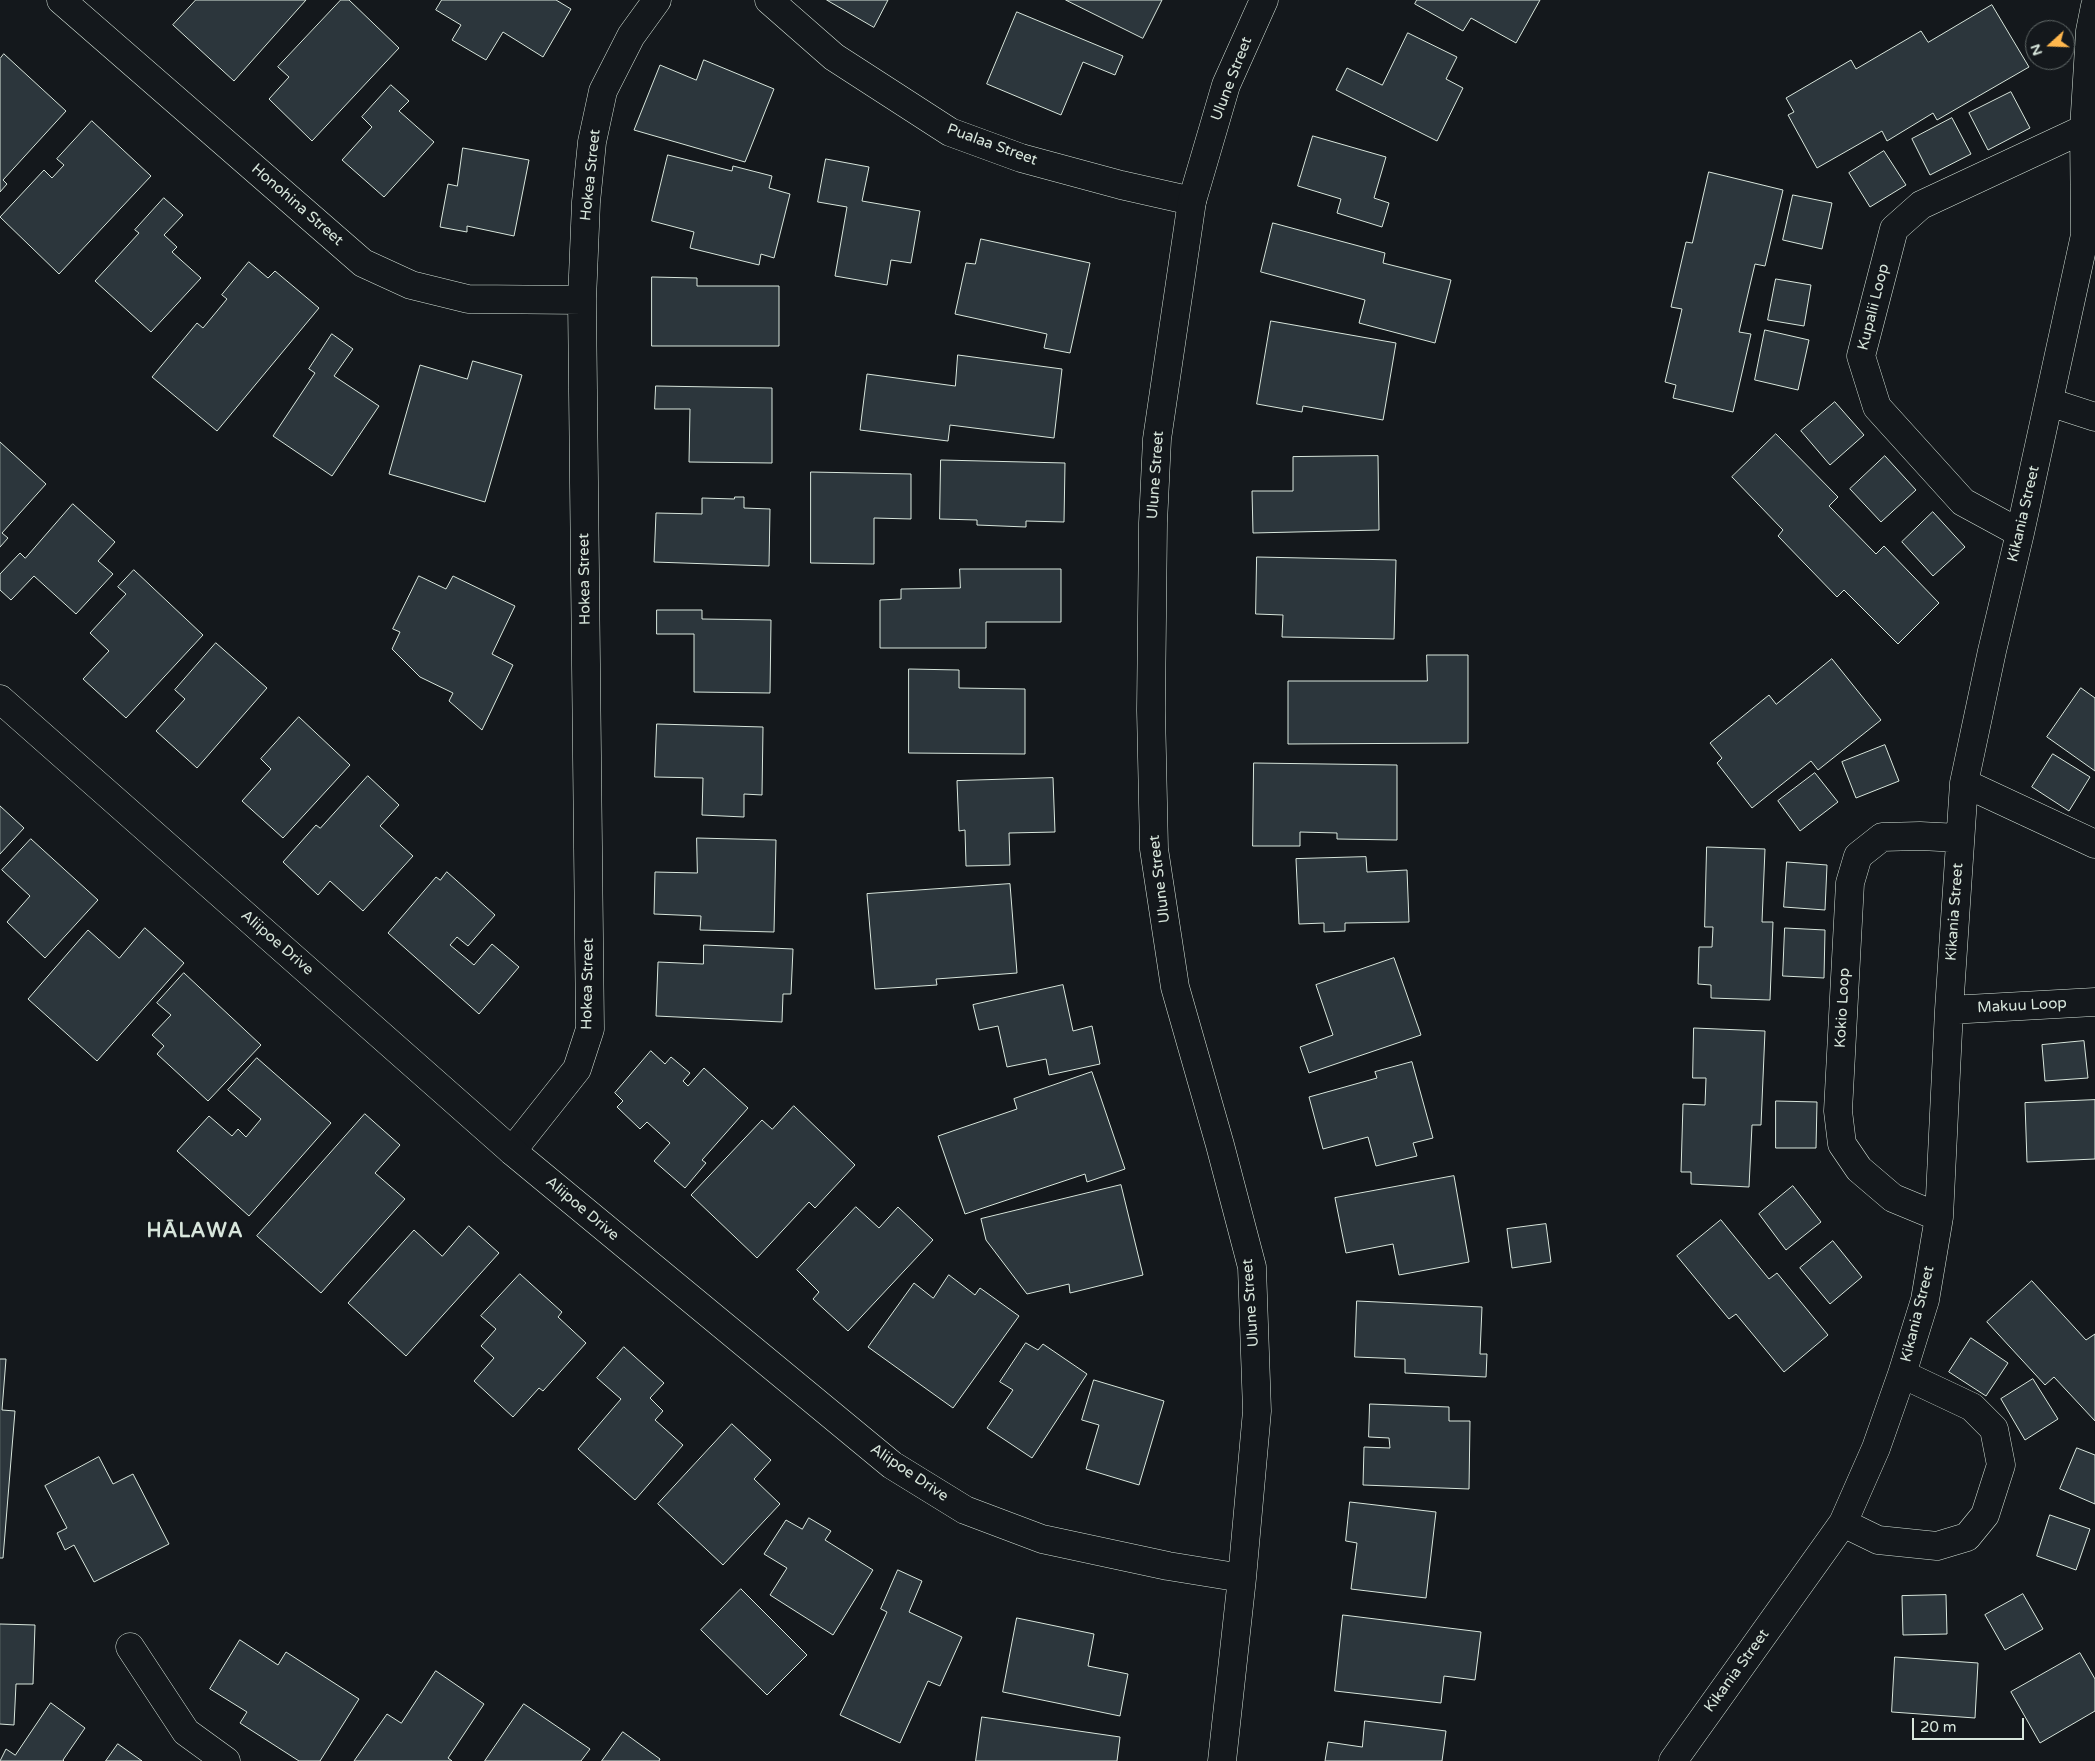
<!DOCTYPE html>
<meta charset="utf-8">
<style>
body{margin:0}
#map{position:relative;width:2095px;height:1761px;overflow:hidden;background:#14181c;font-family:"Varela Round",sans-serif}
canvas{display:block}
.north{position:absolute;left:2025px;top:20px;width:50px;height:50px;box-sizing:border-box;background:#14181c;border:1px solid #626a69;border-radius:50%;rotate:250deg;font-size:14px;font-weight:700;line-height:20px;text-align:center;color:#d8e6dc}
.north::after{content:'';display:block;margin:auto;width:18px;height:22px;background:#ffb74d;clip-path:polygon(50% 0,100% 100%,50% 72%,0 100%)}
.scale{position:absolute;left:1912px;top:1718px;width:112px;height:22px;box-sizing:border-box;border:2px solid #d8e6dc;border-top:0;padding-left:6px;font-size:15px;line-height:18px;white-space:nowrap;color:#d8e6dc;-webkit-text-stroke:4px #14181c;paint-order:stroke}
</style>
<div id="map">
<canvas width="2095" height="1761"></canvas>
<div class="north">N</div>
<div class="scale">20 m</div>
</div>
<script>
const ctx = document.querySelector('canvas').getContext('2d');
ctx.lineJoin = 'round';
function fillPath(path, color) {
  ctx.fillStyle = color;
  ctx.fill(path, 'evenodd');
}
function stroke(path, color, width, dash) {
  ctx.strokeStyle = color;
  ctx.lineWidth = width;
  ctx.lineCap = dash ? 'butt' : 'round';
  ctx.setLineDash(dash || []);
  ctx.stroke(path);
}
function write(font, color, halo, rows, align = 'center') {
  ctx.font = font + ' "Varela Round",sans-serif';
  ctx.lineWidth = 4;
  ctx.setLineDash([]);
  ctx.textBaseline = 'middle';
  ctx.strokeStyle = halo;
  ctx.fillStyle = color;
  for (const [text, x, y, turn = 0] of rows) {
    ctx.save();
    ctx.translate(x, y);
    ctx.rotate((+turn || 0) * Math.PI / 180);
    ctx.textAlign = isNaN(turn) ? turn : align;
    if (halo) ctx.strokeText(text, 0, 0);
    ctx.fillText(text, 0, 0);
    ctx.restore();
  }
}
const building = new Path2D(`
 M196 0H306L234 81 173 25Z
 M341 0H349L399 48 312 141 269 99 289 77 278 67Z
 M442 0H556L571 9 543 57 503 32 486 60 452 40 461 25 436 10Z
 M827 0H888L874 27Z
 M1066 0H1162L1143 38Z
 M1417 0H1540L1516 43 1471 18 1463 31 1415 4Z
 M1992 5 2029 67 1937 120 1933 113 1887 141 1882 131 1817 168 1788 115 1794 112 1786 98 1851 60 1856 69 1921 31 1928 42Z
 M1017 12 1123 56 1115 75 1083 62 1061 115 987 84Z
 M1408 33 1457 57 1446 79 1463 88 1437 141 1336 90 1347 68 1382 85Z
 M4 54 66 111 3 180 7 184 0 192V59Z
 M704 60 774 89 745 162 634 130 660 65 696 80Z
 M391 85 409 101 399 111 434 142 384 197 342 160 372 127 362 117Z
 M2011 92 2030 128 1988 150 1969 113Z
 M1952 118 1971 154 1930 175 1912 139Z
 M92 121 151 176 59 274 0 217 44 170 52 178 64 165 57 159Z
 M1313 136 1386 157 1374 198 1389 203 1382 227 1337 213 1341 199 1298 186Z
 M463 148 529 160 514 236 467 226V232L440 227 448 184 457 186Z
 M1884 151 1906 185 1870 207 1849 173Z
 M668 155 732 171 733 166 772 176 769 188 790 194 774 258 761 254 759 265 690 248 694 232 652 221Z
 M826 159 869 167 862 201 920 211 911 263 891 260 887 285 835 276 847 207 818 202Z
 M1709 172 1783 190 1765 266 1755 264 1739 332 1751 334 1733 412 1673 398 1676 385 1665 382 1682 309 1671 307 1686 242 1692 243Z
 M1793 195 1832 203 1822 249 1783 240Z
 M164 198 183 215 164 235 177 247 172 252 201 278 151 332 95 281 139 233 135 230Z
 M1273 223 1385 253 1383 263 1451 280 1435 343 1359 323 1365 300 1261 272Z
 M981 239 1090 263 1070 353 1044 348 1047 334 955 314 966 263 975 264Z
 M249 262 268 278 275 271 319 308 217 431 152 377 197 323 203 328 227 299 222 295Z
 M652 277 697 278V286H779V346H652Z
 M1776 279 1811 285 1804 326 1768 320Z
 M1271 321 1396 343 1383 420 1303 406 1302 412 1257 404Z
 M1765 330 1809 340 1798 390 1755 380Z
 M332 334 353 349 334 376 379 406 332 476 273 436 315 373 309 369Z
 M958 355 1062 369 1054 438 950 425 948 441 860 430 867 374 955 386Z
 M473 361 522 375 485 502 389 474 420 365 467 379Z
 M656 386 772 388V463L689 462 690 409H655Z
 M1835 402 1864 435 1830 465 1801 431Z
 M1776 434 1838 497 1829 506 1876 554 1884 546 1939 603 1898 644 1844 590 1837 597 1778 536 1783 530 1732 477Z
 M0 442 46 484 2 533 8 538 0 547Z
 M1378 456 1379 530 1253 533 1252 491H1293V457Z
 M1885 456 1916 490 1881 522 1850 489Z
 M941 460 1065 463 1064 522 1026 521V527L977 525V520L940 519Z
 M811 472 911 474V519L874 518V564L811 563Z
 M735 497H744V508L770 509 769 566 654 562 656 513 702 514V498L734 499Z
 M73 504 115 542 98 561 113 574 76 614 34 576 11 600 0 590V574L20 553 25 558Z
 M1933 512 1965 547 1933 576 1902 542Z
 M1257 557 1396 560 1394 639 1282 637 1283 615 1256 614Z
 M960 569H1061V622H986V648H880V600L901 599V589L960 588Z
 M134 570 203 635 126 718 83 679 109 651 90 633 126 594 118 587Z
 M419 576 446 589 453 576 515 606 492 654 513 665 482 730 449 701 453 693 420 677 392 649 400 632 393 629Z
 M657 610H702V619L771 620 770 693 694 692V634H657Z
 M216 643 267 688 197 768 156 731 185 699 175 690Z
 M1427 655H1468V743L1288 744V681H1427Z
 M1832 659 1881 720 1818 770 1811 761 1752 808 1717 763 1722 758 1710 743 1769 695 1776 704Z
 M909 669 959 670V688L1025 689V754L909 753Z
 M2081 688 2095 698V771L2047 737Z
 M299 717 350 765 283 838 242 801 271 769 261 759Z
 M657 724 763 727 762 795 744 794V817L702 815 703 778 655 777Z
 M1885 745 1899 781 1856 798 1842 762Z
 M2053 754 2090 777 2069 811 2032 787Z
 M1254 763 1397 765V840L1337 839V833L1300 832V846H1253Z
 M1815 773 1838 802 1800 831 1778 801Z
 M368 776 399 805 380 826 413 856 363 911 330 881 318 895 283 862 316 825 320 828Z
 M1053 778 1055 832 1009 833 1010 865 966 866 965 830 959 831 957 781Z
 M0 806 24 828 0 854Z
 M697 838 776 840 774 932 700 930 701 916 654 914 655 872 697 873Z
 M31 839 98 900 45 958 7 922 30 896 2 870Z
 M1707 847 1765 849 1762 922H1773L1770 1000 1711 998V985L1698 984 1699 947H1712L1713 927H1705Z
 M1366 857 1367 872 1407 870 1409 922 1345 923V931L1324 932V923L1299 924 1296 859Z
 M1787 862 1827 865 1825 910 1784 907Z
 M447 872 495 915 468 946 457 937 450 945 474 965 492 944 519 967 479 1014 388 933 436 877 440 880Z
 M1010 884 1017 973 936 979 937 985 875 989 867 894Z
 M145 928 184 963 97 1061 28 999 88 930 119 958Z
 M1785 928 1825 930 1824 978 1783 976Z
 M704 945 793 949 791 994H783L782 1022 656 1016 658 962 703 964Z
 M1394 958 1421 1035 1309 1073 1300 1047 1333 1035 1316 985Z
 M184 973 261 1045 208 1101 157 1054 164 1046 152 1035 171 1015 157 1003Z
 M1063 985 1073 1031 1092 1026 1100 1064 1049 1075 1046 1059 1007 1067 998 1026 979 1030 973 1005Z
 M1694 1028 1765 1031 1761 1125H1752L1749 1187 1691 1184V1172H1681L1683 1104 1705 1105 1706 1078H1693Z
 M2084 1041 2088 1078 2045 1081 2042 1045Z
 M651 1051 665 1064 671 1057 690 1073 683 1081 688 1086 704 1068 748 1108 702 1160 706 1163 685 1188 654 1161 670 1143 647 1122 640 1129 617 1107 623 1101 615 1093Z
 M257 1058 331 1123 249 1216 177 1151 209 1116 232 1136 238 1129 246 1137 261 1119 228 1090Z
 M1412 1062 1433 1138 1413 1143 1417 1156 1376 1166 1368 1137 1323 1149 1309 1097 1377 1078 1375 1072Z
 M1092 1072 1125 1169 1087 1182 1085 1174 965 1214 938 1136 1017 1109 1014 1099Z
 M2095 1100V1159L2027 1162 2025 1103Z
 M1776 1101 1817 1102 1816 1148H1776Z
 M794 1106 855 1165 815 1208 809 1202 757 1258 691 1195 762 1120 772 1129Z
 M365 1114 400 1145 375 1173 405 1199 321 1293 257 1236Z
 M1454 1176 1469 1262 1399 1275 1393 1244 1346 1253 1335 1198Z
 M1121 1185 1143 1275 1070 1293 1069 1284 1027 1294 986 1240 981 1219Z
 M1793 1186 1821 1222 1786 1250 1759 1214Z
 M856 1207 879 1228 898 1207 933 1240 848 1331 813 1299 819 1292 797 1270Z
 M1721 1220 1769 1279 1777 1273 1828 1335 1784 1372 1736 1314 1729 1319 1677 1256Z
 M1546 1224 1551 1262 1512 1268 1507 1229Z
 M469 1226 499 1253 406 1356 348 1303 414 1230 442 1256Z
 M1833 1241 1862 1277 1830 1304 1800 1268Z
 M520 1274 562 1312 558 1317 586 1343 543 1391 539 1388 513 1417 474 1381 494 1358 481 1346 496 1329 481 1316Z
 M949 1275 975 1295 980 1288 1019 1316 953 1408 868 1347 914 1283 933 1298Z
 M2032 1281 2086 1340 2095 1334V1421L2054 1377 2045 1385 1987 1322Z
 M1357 1301 1482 1307 1480 1354H1487L1486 1377 1405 1373V1359L1355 1357Z
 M1971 1338 2008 1363 1986 1396 1949 1372Z
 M1026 1343 1038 1350 1043 1344 1087 1374 1032 1458 987 1428 1013 1390 1000 1382Z
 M624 1347 664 1383 650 1398 663 1411 655 1420 683 1445 635 1500 578 1449 621 1399 597 1378Z
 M0 1359H6L2 1410 15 1411 3 1558H0Z
 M2033 1379 2058 1419 2025 1440 2001 1399Z
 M1094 1380 1164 1401 1139 1485 1086 1469 1099 1425 1082 1420Z
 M1370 1404 1449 1407V1421H1470L1469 1489 1363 1485 1364 1447 1390 1448 1389 1438 1369 1437Z
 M732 1424 771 1460 754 1479 780 1504 723 1565 658 1504Z
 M2077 1448 2095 1455V1504L2060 1489Z
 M99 1457 113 1484 133 1474 169 1544 94 1582 74 1545 65 1550 57 1533 67 1528 45 1486Z
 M1350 1502 1436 1512 1426 1598 1351 1589 1357 1543 1346 1541Z
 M2050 1515 2090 1529 2076 1570 2037 1556Z
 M809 1518 831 1531 825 1540 873 1570 833 1635 770 1595 787 1568 764 1554 786 1520 802 1529Z
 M898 1570 922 1581 909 1612 962 1637 940 1686 928 1681 900 1743 840 1715 887 1612 881 1609Z
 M741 1589 807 1655 767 1695 701 1630Z
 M2023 1594 2043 1629 2005 1650 1985 1615Z
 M1946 1595 1947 1634 1903 1635 1902 1596Z
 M1343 1615 1481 1632 1475 1680 1444 1676 1441 1703 1335 1691Z
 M1017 1618 1094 1634 1088 1666 1128 1674 1120 1716 1003 1692Z
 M0 1624 35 1625 33 1684H16L14 1725 0 1724Z
 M240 1640 278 1665 286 1652 359 1699 320 1761H299L240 1723 247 1712 210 1689Z
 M2080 1653 2095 1679V1711L2040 1743 2011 1692Z
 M1895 1657 1978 1663 1975 1718 1892 1712Z
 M436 1671 484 1704 448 1758 452 1761H354L387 1714 401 1723Z
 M51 1703 85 1728 63 1760 64 1761H0L6 1749 15 1755Z
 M524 1704 590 1749 581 1761H485Z
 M982 1717 1120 1737 1117 1761H976Z
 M1365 1721 1446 1731 1442 1761H1325L1328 1742 1362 1747Z
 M623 1732 660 1759 659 1761H602Z
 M118 1744 142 1761H106Z`);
fillPath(building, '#2c363c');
stroke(building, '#d8e6dc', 1);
const street = new Path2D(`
 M61 0 363 263 411 285 468 299 582 300
 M769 0 834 57 950 132 1021 158 1121 185 1192 201
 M2049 402 2095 417
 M2020 533 1963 502 1877 407 1861 356 1894 229 1921 205 2084 129
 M1964 783 2095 844
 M1949 1010 2095 1002
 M512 1151 577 1069 590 1029 582 300 586 202 592 142 603 91 631 36 657 0
 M1939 1217 1893 1198 1859 1169 1842 1144 1838 1111 1850 883 1858 856 1882 837 1920 836 1960 838
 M1843 1523 1878 1540 1937 1546 1967 1537 1985 1515 2001 1465 1994 1429 1972 1407 1902 1374
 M130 1647 186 1732 226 1761
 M1673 1761 1843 1523 1876 1448 1902 1374 1925 1300 1939 1217 1949 1010 1964 783 1992 651 2020 533 2085 235 2084 129 2090 31 2095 6`);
const secondary = new Path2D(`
 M0 699 512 1151 892 1465 965 1510 1042 1539 1168 1566 1242 1578
 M1222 1761 1242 1578 1257 1411 1252 1267 1220 1145 1175 987 1154 849 1151 710 1153 523 1157 439 1192 201 1226 85 1264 0`);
stroke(street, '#d8e6dc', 29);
stroke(secondary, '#d8e6dc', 29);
stroke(street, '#14181c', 28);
stroke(secondary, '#14181c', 28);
write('15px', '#d8e6dc', '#14181c', [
 ["Ulune Street",1232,79,-69],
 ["Pualaa Street",992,145,20],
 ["Hokea Street",591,175,-84],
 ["Honohina Street",297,205,41],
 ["Kupalii Loop",1874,307,-76],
 ["Ulune Street",1156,475,-86],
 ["Kikania Street",2024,514,-77],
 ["Hokea Street",585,579,-91],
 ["Ulune Street",1160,879,-97],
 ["Kikania Street",1955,912,-86],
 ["Aliipoe Drive",277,943,41],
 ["Hokea Street",588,984,-89],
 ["Makuu Loop",2022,1006,-3],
 ["Kokio Loop",1843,1008,-87],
 ["Aliipoe Drive",582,1209,40],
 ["Ulune Street",1251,1303,-94],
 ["Kikania Street",1918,1314,-76],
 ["Aliipoe Drive",909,1473,34],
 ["Kikania Street",1737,1671,-54]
]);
ctx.letterSpacing = '1px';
write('bold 20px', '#d8e6dc', '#14181c', [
 ["HĀLAWA",195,1232]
]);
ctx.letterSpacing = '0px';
</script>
